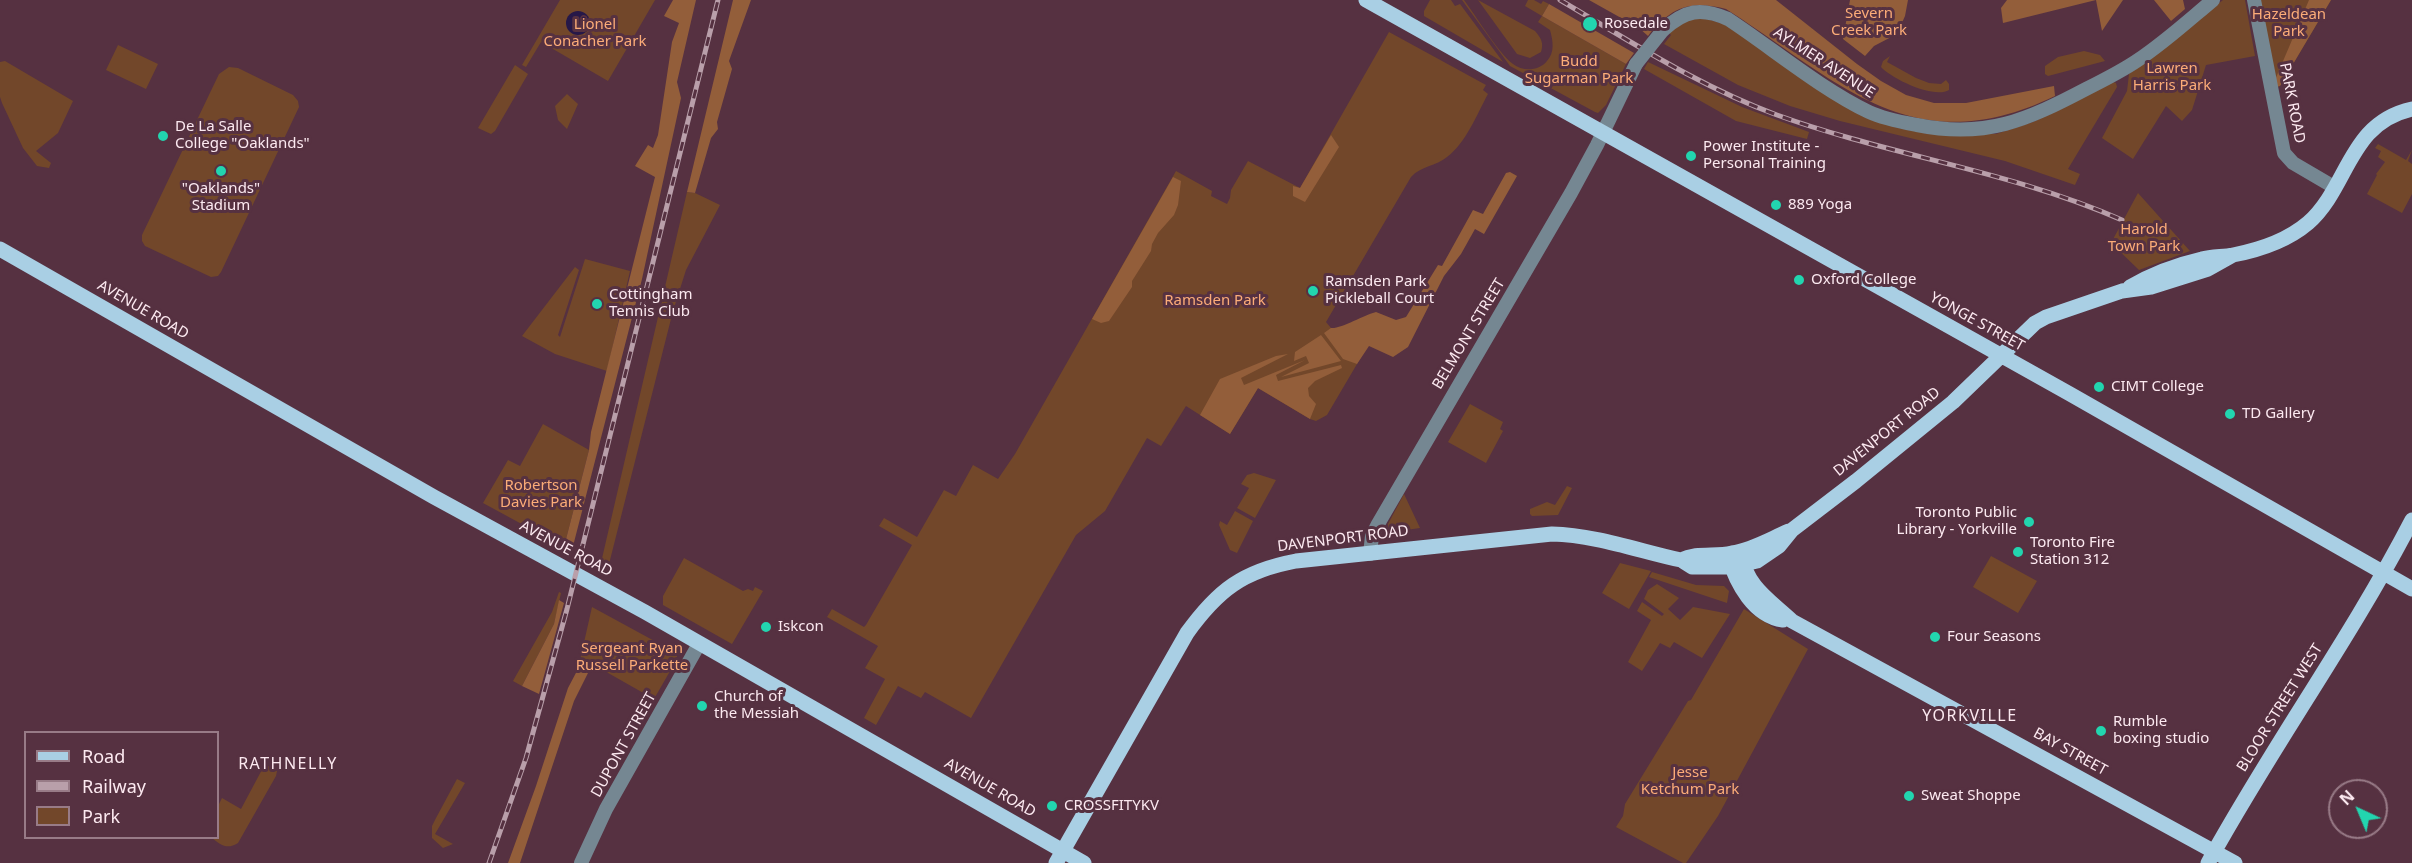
<!DOCTYPE html>
<style>
body{margin:0}
#map{position:relative;width:2412px;height:863px;overflow:hidden;background:#563141;font-family:"Noto Sans",sans-serif}
canvas{display:block}
.legend{position:absolute;left:24px;top:731px;width:195px;height:108px;box-sizing:border-box;background:#563141;border:2px solid #987b87;margin:0;padding:8px 10px;list-style:none;font-size:18px;color:#fce9f0}
.legend li{display:flex;align-items:center;gap:12px;height:30px}
.legend b{width:30px;border:2px solid #987b87}
.north{position:absolute;left:2328px;top:779px;width:60px;height:60px;box-sizing:border-box;background:#563141;border:2px solid #987b87;border-radius:50%;rotate:316deg;font-size:16px;font-weight:700;line-height:24px;text-align:center;color:#fce9f0}
.north::after{content:'';display:block;margin:auto;width:21px;height:27px;background:#22d5af;clip-path:polygon(50% 0,100% 100%,50% 72%,0 100%)}
</style>
<div id="map">
<canvas width="2412" height="863"></canvas>
<ul class="legend">
<li><b style="height:8px;background:#a9cfe4"></b>Road</li>
<li><b style="height:8px;background:#b99faa"></b>Railway</li>
<li><b style="height:16px;background:#72472a"></b>Park</li>
</ul>
<div class="north">N</div>
</div>
<script>
const ctx = document.querySelector('canvas').getContext('2d');
ctx.lineJoin = 'round';
function fillPath(path, color) {
  ctx.fillStyle = color;
  ctx.fill(path, 'evenodd');
}
function stroke(path, color, width, dash) {
  ctx.strokeStyle = color;
  ctx.lineWidth = width;
  ctx.lineCap = dash ? 'butt' : 'round';
  ctx.setLineDash(dash || []);
  ctx.stroke(path);
}
function write(font, color, halo, rows, align = 'center') {
  ctx.font = font + ' "Noto Sans",sans-serif';
  ctx.lineWidth = 6;
  ctx.setLineDash([]);
  ctx.textBaseline = 'middle';
  ctx.strokeStyle = halo;
  ctx.fillStyle = color;
  for (const [text, x, y, turn = 0] of rows) {
    ctx.save();
    ctx.translate(x, y);
    ctx.rotate((+turn || 0) * Math.PI / 180);
    ctx.textAlign = isNaN(turn) ? turn : align;
    if (halo) ctx.strokeText(text, 0, 0);
    ctx.fillText(text, 0, 0);
    ctx.restore();
  }
}
fillPath(new Path2D(`
 M560 0H655L608 81 541 42 526 67 522 65Z
 M1430 0H1451L1455 6 1460 4 1503 62 1424 16V11Z
 M1462 0H1464C1476 16 1499 54 1513 64 1523 72 1539 71 1547 61 1555 52 1553 41 1550 30L1538 22 1542 16 1525 6 1528 0H1534L1541 4 1543 1 1549 4 1542 16 1626 64 1606 105 1598 113 1595 112 1510 66Z
 M1478 0 1535 31C1541 38 1544 43 1541 52L1530 58 1517 54Z
 M2223 0H2245L2255 56 2206 65 2192 110 2182 121 2166 106 2133 159 2102 138 2127 91 2129 74Z
 M2259 0H2331L2280 86 2276 87Z
 M1701 17 1726 25 1894 127 1929 134H1996L2033 122 2113 82 2116 83 2117 87 2068 169 2080 174 2075 185 2005 161 1840 121 1790 106 1738 85 1664 44 1671 35 1668 32 1680 23Z
 M1389 32 1486 85 1483 90 1488 94C1477 114 1466 143 1447 157 1436 166 1421 166 1411 177L1326 322 1331 328 1337 329 1367 347 1327 415 1316 421 1310 419 1258 388 1230 434 1186 406 1161 446 1147 438 1105 511 1076 535 971 718 925 692 921 698 898 686 876 725 864 718 885 679 865 668 878 646 827 617 832 609 864 627 866 625 912 545 879 526 884 518 917 537 944 490 956 496 973 465 998 479 1015 454 1176 171 1212 191 1211 196 1227 204 1230 198 1231 190 1248 161 1300 188Z
 M118 45 158 64 146 89 106 70Z
 M2084 51 2100 55 2105 61 2048 76 2045 74V66L2058 57Z
 M1890 56 1887 62 1916 78 1929 83 1941 84 1946 80 1949 84V90C1934 99 1892 79 1881 67L1883 61Z
 M5 61 73 101 58 133 36 151 51 163 49 168 37 166 23 148 2 103 0 97V62Z
 M1648 62 1742 107 1809 132 1807 139 1736 121 1644 69Z
 M515 65 528 74 495 131 491 134 478 128Z
 M229 67 238 68 293 95 298 101 299 107 221 272 218 276 211 277 145 246 142 241V235L219 74Z
 M567 94 578 104 567 129 558 120 555 106Z
 M2378 144 2406 160 2412 150 2408 161 2412 164V194L2402 213 2367 194 2377 175 2376 174 2385 162 2378 157 2381 151 2375 148Z
 M687 192 695 193 720 205 686 270 673 311 609 564 611 574 600 567Z
 M2138 193 2190 251 2139 270 2111 243Z
 M585 259 630 271 607 371 555 354 522 336 575 267 579 270 558 335 560 337Z
 M1470 404 1503 422 1500 429 1503 431 1486 463 1448 442Z
 M543 424 589 450 564 547 483 503 508 460 520 466Z
 M1254 473 1276 480 1255 518 1237 508 1249 488 1241 484 1247 475Z
 M1567 486 1572 488 1558 515 1532 516 1530 514V509L1547 502 1555 505Z
 M1404 494 1420 528 1392 532 1388 528V524Z
 M1235 511 1253 521 1237 553 1230 550 1219 525 1220 521 1227 525Z
 M1991 556 2037 581 2018 613 1973 587Z
 M684 558 743 591 748 589 753 591 755 587 763 591 732 644 663 605V596Z
 M1620 563 1651 571 1629 609 1602 593Z
 M1652 572 1696 585 1724 586 1729 591 1727 603 1649 577Z
 M1657 584 1679 598 1668 609 1680 620 1693 607 1730 614 1702 658 1674 642 1670 648 1660 643 1642 671 1628 662 1651 620 1637 611 1642 602 1662 616 1664 614 1644 599 1648 590Z
 M559 592 561 593 554 624 522 686 513 681 552 612Z
 M592 607 671 650 677 655V659L654 699 594 665 588 673 578 669Z
 M1744 609 1808 649 1718 816 1686 863H1683L1616 827 1623 816 1625 804 1688 701 1691 700Z
 M265 764 277 771 276 776 238 843C227 850 221 845 212 838H218V806L222 798 241 809Z
 M457 779 465 783 435 834 453 844 443 848 432 838V826L436 818Z`), '#72472a');
fillPath(new Path2D(`
 M673 0H696L677 82 681 98 642 279 572 550 564 547 589 450 591 432 655 177 635 166 648 145 653 148 658 135 672 42 679 23 664 16Z
 M733 0H751L729 61 732 69 717 122 718 129 711 138 695 193 687 192Z
 M1589 0H1776L1857 64 1881 81 1906 95 1934 103H1966L2054 86 2055 96C1912 165 1840 82 1726 9 1690 0 1671 7 1648 36L1639 28Z
 M1850 0H1908L1905 16 1897 34 1874 46 1865 56 1843 39Z
 M2007 0H2123L2102 31 2096 0 2003 23 2001 8Z
 M2154 0H2183L2185 9 2171 21Z
 M2309 0H2331L2280 86 2276 87 2275 80Z
 M1549 4 1627 49 1634 53 1626 64 1542 16Z
 M1331 135 1339 147 1305 202 1293 196V186L1300 188Z
 M1510 172 1517 176 1484 234 1475 229 1461 254 1444 276 1408 347 1393 357 1369 346 1357 364 1343 359 1324 333 1331 328C1341 329 1364 315 1376 312L1396 320 1406 317 1438 265 1442 266 1473 210 1483 214 1506 173Z
 M1173 177 1181 181 1178 205 1174 215 1158 233 1152 244 1151 251 1132 281V287L1109 321 1101 323 1092 319Z
 M1321 335 1341 361 1281 377 1309 363 1306 356 1294 361 1295 352Z
 M1288 354 1241 378 1244 385 1305 360 1276 375 1278 381 1341 365 1342 368 1315 381 1308 388 1309 396 1316 404 1310 419 1258 388 1230 434 1200 415 1220 379 1276 356Z
 M559 600 564 603 539 694 522 686 554 624Z
 M578 669 588 673 574 701 520 863H508L536 786 568 688Z`), '#935e3a');
fillPath(new Path2D(`
 M566 23a12 12 0 1 1 24 0a12 12 0 1 1-24 0Z`), '#261848');
stroke(new Path2D(`
 M2254 0 2284 153 2293 163 2334 187
 M1663 30C1685 10 1701 7 1728 19 1772 48 1821 89 1869 112 1884 119 1901 122 1917 125 1986 139 2027 120 2086 89 2104 80 2122 71 2138 60 2165 42 2189 20 2213 0
 M1370 554 1372 536 1378 524 1571 193 1597 145 1636 64
 M581 863 606 809 699 644`), '#758792', 14);
stroke(new Path2D(`
 M1366 0 2070 394 2412 589
 M0 249 434 497 645 612 1084 863
 M2130 287C2152 274 2176 265 2202 259 2212 256 2223 257 2233 255 2259 250 2288 240 2308 223 2349 187 2348 123 2412 109
 M1739 552C1749 589 1766 597 1792 621L2235 863
 M1729 558C1736 583 1754 616 1783 620
 M1681 560C1697 552 1715 557 1732 553 1752 550 1770 539 1789 531
 M1056 863 1187 633C1218 590 1243 571 1296 561L1552 534C1596 535 1639 551 1681 560L1692 567H1731L1757 561 1779 546 1792 530 1856 481 1953 402 2035 323 2046 317 2122 291 2151 287 2208 269 2233 255
 M2208 863C2272 746 2351 638 2412 520`), '#a9cfe4', 15);
const rail = new Path2D(`
 M1560 0C1630 41 1700 87 1777 115 1891 156 2011 171 2122 220
 M489 863 526 758 567 609 718 0`);
stroke(rail, '#b99faa', 5);
stroke(rail, '#563141', 3, [9]);
stroke(new Path2D(`
 M1636 64 1663 30`), '#758792', 14);
for (const [x, y, r, color] of [
 [1590,24,8,"#22d5af"],
 [163,136,6,"#22d5af"],
 [1691,156,6,"#22d5af"],
 [221,171,6,"#22d5af"],
 [1776,205,6,"#22d5af"],
 [1799,280,6,"#22d5af"],
 [1313,291,6,"#22d5af"],
 [597,304,6,"#22d5af"],
 [2099,387,6,"#22d5af"],
 [2230,414,6,"#22d5af"],
 [2029,522,6,"#22d5af"],
 [2018,552,6,"#22d5af"],
 [766,627,6,"#22d5af"],
 [1935,637,6,"#22d5af"],
 [702,706,6,"#22d5af"],
 [2101,731,6,"#22d5af"],
 [1909,796,6,"#22d5af"],
 [1052,806,6,"#22d5af"]
]) {
  const dot = new Path2D();
  dot.arc(x, y, r, 0, 2 * Math.PI);
  ctx.fillStyle = color;
  ctx.fill(dot);
  stroke(dot, '#563141', 2);
}
write('15px', '#fcac78', '#563141', [
 ["Severn",1869,14],
 ["Creek Park",1869,31],
 ["Hazeldean",2289,15],
 ["Park",2289,32],
 ["Lionel",595,25],
 ["Conacher Park",595,42],
 ["Budd",1579,62],
 ["Sugarman Park",1579,79],
 ["Lawren",2172,69],
 ["Harris Park",2172,86],
 ["Harold",2144,230],
 ["Town Park",2144,247],
 ["Ramsden Park",1215,301],
 ["Robertson",541,486],
 ["Davies Park",541,503],
 ["Sergeant Ryan",632,649],
 ["Russell Parkette",632,666],
 ["Jesse",1690,773],
 ["Ketchum Park",1690,790]
]);
write('15px', '#fce9f0', '#563141', [
 ["Rosedale",1604,24],
 ["De La Salle",175,127],
 ["College \"Oaklands\"",175,144],
 ["Power Institute -",1703,147],
 ["Personal Training",1703,164],
 ["\"Oaklands\"",221,189,"center"],
 ["Stadium",221,206,"center"],
 ["889 Yoga",1788,205],
 ["Oxford College",1811,280],
 ["Ramsden Park",1325,282],
 ["Pickleball Court",1325,299],
 ["Cottingham",609,295],
 ["Tennis Club",609,312],
 ["CIMT College",2111,387],
 ["TD Gallery",2242,414],
 ["Toronto Public",2017,513,"right"],
 ["Library - Yorkville",2017,530,"right"],
 ["Toronto Fire",2030,543],
 ["Station 312",2030,560],
 ["Iskcon",778,627],
 ["Four Seasons",1947,637],
 ["Church of",714,697],
 ["the Messiah",714,714],
 ["Rumble",2113,722],
 ["boxing studio",2113,739],
 ["Sweat Shoppe",1921,796],
 ["CROSSFITYKV",1064,806]
], 'left');
write('15px', '#fce9f0', '#563141', [
 ["AYLMER AVENUE",1824,63,33],
 ["PARK ROAD",2292,103,79],
 ["AVENUE ROAD",143,310,30],
 ["YONGE STREET",1977,322,29],
 ["BELMONT STREET",1469,334,-59],
 ["DAVENPORT ROAD",1887,432,-39],
 ["DAVENPORT ROAD",1343,539,-7],
 ["AVENUE ROAD",566,549,28],
 ["BLOOR STREET WEST",2280,708,-58],
 ["DUPONT STREET",624,745,-61],
 ["BAY STREET",2070,752,29],
 ["AVENUE ROAD",990,788,30]
]);
ctx.letterSpacing = '1.5px';
write('16px', '#fce9f0', '#563141', [
 ["YORKVILLE",1970,716],
 ["RATHNELLY",288,764]
]);
ctx.letterSpacing = '0px';
</script>
